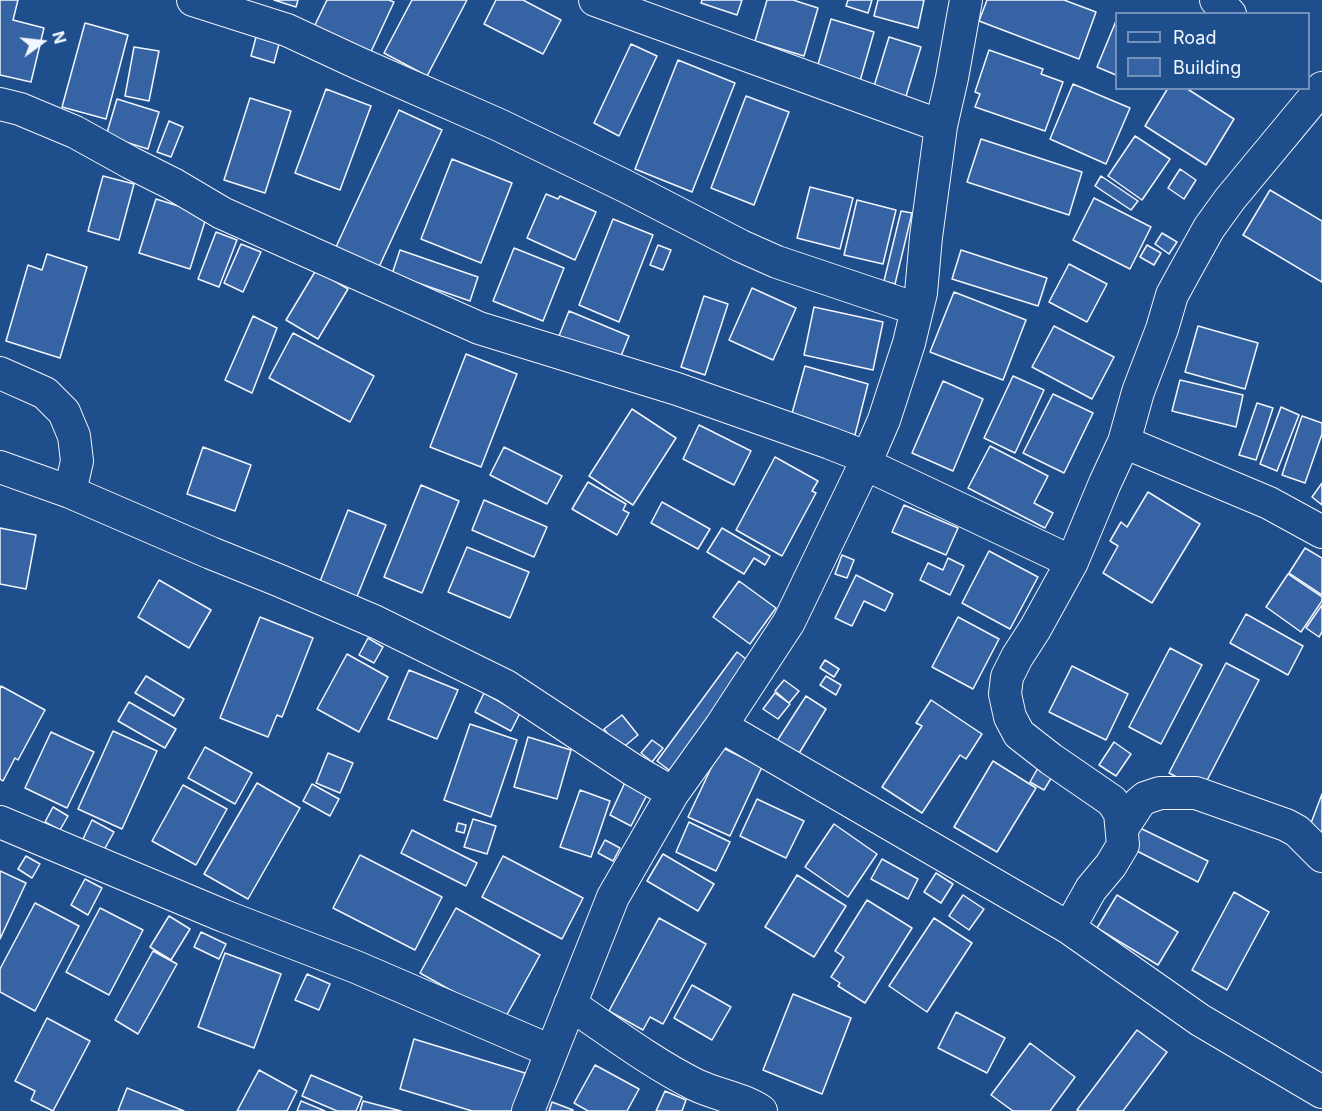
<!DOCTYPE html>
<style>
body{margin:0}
#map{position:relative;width:1322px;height:1111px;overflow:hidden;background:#1f4e8c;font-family:Inter,sans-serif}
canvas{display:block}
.legend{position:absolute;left:1115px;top:12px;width:195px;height:78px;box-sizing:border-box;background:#1f4e8c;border:2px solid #7391ba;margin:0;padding:8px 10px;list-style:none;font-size:18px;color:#f2f6ff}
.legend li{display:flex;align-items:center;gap:12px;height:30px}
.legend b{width:30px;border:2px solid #7391ba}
.north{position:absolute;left:12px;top:12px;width:60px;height:60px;-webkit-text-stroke:4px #1f4e8c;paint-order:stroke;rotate:75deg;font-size:16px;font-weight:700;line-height:24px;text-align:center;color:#f2f6ff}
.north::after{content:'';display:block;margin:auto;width:21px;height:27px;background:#f2f6ff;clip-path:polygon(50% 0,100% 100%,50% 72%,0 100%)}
</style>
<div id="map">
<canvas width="1322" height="1111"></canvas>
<ul class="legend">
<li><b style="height:8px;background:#1f4e8c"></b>Road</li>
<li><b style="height:16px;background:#3563a3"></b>Building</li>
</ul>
<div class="north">N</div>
</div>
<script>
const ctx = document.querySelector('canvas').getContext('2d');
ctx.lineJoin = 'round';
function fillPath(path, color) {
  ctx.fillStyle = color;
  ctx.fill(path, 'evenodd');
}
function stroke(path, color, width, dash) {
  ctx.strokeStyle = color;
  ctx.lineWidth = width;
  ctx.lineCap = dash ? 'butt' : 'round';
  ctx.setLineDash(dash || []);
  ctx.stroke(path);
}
const building = new Path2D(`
 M0 0H18L13 20 44 28 31 82 0 75Z
 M274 0H298L296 7Z
 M327 0H389L394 2 369 56 313 29Z
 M412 0H467L427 76 384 53Z
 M496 0H523L561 20 543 54 484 24Z
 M702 0H742L737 15 701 3Z
 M767 0H793L818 8 804 56 755 41Z
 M848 0H872L868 13 846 6Z
 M878 0H924L918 28 874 16Z
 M987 0H1064L1096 12 1079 59 979 21Z
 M831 19 874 32 858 88 815 75Z
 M1116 21V75L1097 67Z
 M85 23 128 35 106 119 62 107Z
 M256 37 279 44 274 63 251 56Z
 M889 37 921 47 903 106 871 96Z
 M631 44 657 56 619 136 594 123Z
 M134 47 159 51 149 101 125 96Z
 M989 50 1043 69 1041 74 1063 82 1045 131 975 107 980 94 975 92Z
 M678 60 735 83 692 192 635 169Z
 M1073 84 1130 108 1106 164 1050 139Z
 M1168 88H1186L1234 119 1206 165 1145 126Z
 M326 89 371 106 340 190 295 173Z
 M746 96 789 112 754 205 711 188Z
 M250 98 291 111 265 193 224 180Z
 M117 99 159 112 148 149 106 136Z
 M399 110 442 130 379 267 336 247Z
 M169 121 183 127 171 157 157 152Z
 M1135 136 1170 159 1142 200 1108 176Z
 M981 139 1082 172 1069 215 967 182Z
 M452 159 512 183 481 263 421 239Z
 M1180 169 1196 180 1184 199 1168 188Z
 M103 176 134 184 119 240 88 231Z
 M1101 176 1138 201 1131 210 1095 186Z
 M810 187 853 198 840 249 797 238Z
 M1270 190 1322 221V282L1243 235Z
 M546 194 558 199 560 196 596 212 575 260 527 238Z
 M1094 198 1151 227 1130 269 1073 240Z
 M156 199 207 215 190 269 139 253Z
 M857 200 896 210 883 264 844 255Z
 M901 211 912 213 895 284 884 281Z
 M613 219 653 235 619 322 579 305Z
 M216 232 237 240 219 287 198 279Z
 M1162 233 1177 242 1169 254 1155 244Z
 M241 244 261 252 243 292 224 283Z
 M658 245 671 250 663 270 650 265Z
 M1147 245 1161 253 1154 265 1140 257Z
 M514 248 564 268 543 321 493 301Z
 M400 250 478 277 470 301 392 274Z
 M961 250 1047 278 1038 306 952 279Z
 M47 254 87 267 60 358 6 341 28 265 42 270Z
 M1069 264 1107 284 1087 322 1049 302Z
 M316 270 348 289 318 339 286 320Z
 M752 288 796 308 773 360 729 340Z
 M954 292 1026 320 1003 380 930 352Z
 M704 296 728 304 705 375 681 367Z
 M814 307 883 322 873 370 804 355Z
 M569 311 629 336 619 361 559 336Z
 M253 316 277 328 252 393 225 380Z
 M1054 326 1114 357 1092 399 1032 367Z
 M1198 326 1258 343 1245 389 1185 372Z
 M293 333 374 376 350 422 269 378Z
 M466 354 517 374 481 467 430 447Z
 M805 366 868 384 855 435 791 417Z
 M1013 376 1044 390 1015 453 984 438Z
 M1180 380 1243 395 1236 427 1172 411Z
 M943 381 983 399 953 471 912 453Z
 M1053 394 1093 413 1064 473 1023 453Z
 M1257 403 1273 408 1256 460 1239 455Z
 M1281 407 1299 415 1277 471 1260 464Z
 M632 409 676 438 633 505 589 476Z
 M1302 416 1322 423V434L1305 483 1282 475Z
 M699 425 751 451 734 485 683 459Z
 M990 446 1048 476 1034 503 1053 513 1045 528 968 488Z
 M203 447 251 465 235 511 187 494Z
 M504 447 562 476 547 504 490 475Z
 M775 457 818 481 812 491 816 493 782 556 736 530Z
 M588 482 626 504 623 510 629 513 617 535 572 509Z
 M1322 483V505L1312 497Z
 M421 485 459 501 422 593 384 577Z
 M1148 492 1200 524 1152 603 1103 573 1118 546 1110 541 1121 522 1127 527Z
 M484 500 547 527 534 557 472 530Z
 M662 502 710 529 698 549 651 523Z
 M904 505 958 528 946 555 892 532Z
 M348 510 386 525 356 599 319 584Z
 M0 528 36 535 26 589 0 584Z
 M722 528 770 556 765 565 754 558 744 574 707 552Z
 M467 547 529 572 510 618 448 592Z
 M1305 548 1322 558V595L1289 573Z
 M989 551 1038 577 1010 629 962 603Z
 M842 555 854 560 847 578 835 574Z
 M948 558 964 566 950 595 920 580 928 563 943 570Z
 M1288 574 1322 597V601L1301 632 1266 607Z
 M856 575 893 594 885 611 864 601 852 626 835 618Z
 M159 580 211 610 189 648 138 617Z
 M739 581 776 608 750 644 713 617Z
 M1322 605V632L1319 637 1306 628Z
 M1246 614 1303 646 1288 675 1230 643Z
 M260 617 313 638 282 717 277 715 268 737 220 718Z
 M958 617 999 639 973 689 932 667Z
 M368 638 383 647 374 663 359 655Z
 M1170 648 1202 665 1161 744 1129 727Z
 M737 652 754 665 673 773 657 761Z
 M347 654 388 677 359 732 317 709Z
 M825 660 839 669 834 677 820 668Z
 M1226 663 1259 680 1202 790 1169 773Z
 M1072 666 1128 694 1106 740 1049 712Z
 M409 670 458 690 437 739 388 719Z
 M146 676 184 699 174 716 135 693Z
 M826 676 841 685 836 695 820 685Z
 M784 680 799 691 789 703 775 691Z
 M1 686 45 710 18 760 15 758 3 781 0 779V689Z
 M484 693 520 713 511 731 475 712Z
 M775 693 790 704 778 719 763 709Z
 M806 696 826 709 798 755 777 741Z
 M931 700 982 734 966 759 960 755 922 813 882 787 922 726 916 723Z
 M129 702 176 729 165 748 118 721Z
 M622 715 638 735 620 750 604 729Z
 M470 724 517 740 491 817 444 800Z
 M113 731 157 751 122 829 78 809Z
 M51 732 94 752 67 808 25 788Z
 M528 737 571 750 557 799 514 787Z
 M652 740 663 748 652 762 641 753Z
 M1114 742 1131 754 1116 776 1099 765Z
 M205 747 252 773 235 804 188 778Z
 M721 747 762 767 730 836 688 817Z
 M328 753 353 763 340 793 316 783Z
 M993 761 1036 788 997 852 954 827Z
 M1039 766 1053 775 1044 790 1030 782Z
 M627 778 650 789 631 826 610 815Z
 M257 783 300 808 248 899 204 874Z
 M312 784 339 799 330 816 303 801Z
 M183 785 227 809 196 865 152 841Z
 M580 790 610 801 591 857 560 847Z
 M1322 794V836L1308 831Z
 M757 799 804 821 786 858 740 836Z
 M53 807 68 816 60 830 45 822Z
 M473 819 496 826 487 854 464 847Z
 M92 820 114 832 104 850 83 839Z
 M689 822 730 842 716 871 676 852Z
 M458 823 466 825 464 833 456 831Z
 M834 824 877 854 848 897 805 867Z
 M1140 828 1208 861 1198 882 1131 848Z
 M412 830 477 863 466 886 401 853Z
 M605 840 620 848 613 861 598 853Z
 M663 854 714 884 698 911 647 881Z
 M360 855 442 897 415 950 333 908Z
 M26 856 40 864 32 878 18 869Z
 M503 856 583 898 562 939 482 897Z
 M882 859 918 879 908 899 871 879Z
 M0 871 26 883 0 939Z
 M936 873 953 884 941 903 924 892Z
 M797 875 846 906 814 957 765 927Z
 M85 879 102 888 88 915 71 905Z
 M1234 892 1269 912 1227 990 1192 970Z
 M963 895 984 909 969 930 949 916Z
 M1117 895 1178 932 1158 965 1097 928Z
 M867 900 912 928 865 1003 838 986 840 983 831 977 844 957 835 951Z
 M35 903 79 926 35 1011 0 992V969Z
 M100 908 143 930 109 995 66 972Z
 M456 908 540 955 504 1020 420 973Z
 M169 916 190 929 171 960 150 947Z
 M659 918 706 944 663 1024 650 1017 643 1030 609 1011Z
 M934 918 972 943 927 1012 889 986Z
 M201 932 226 944 219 959 194 947Z
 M153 951 177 964 138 1034 115 1020Z
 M225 953 281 974 254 1048 198 1027Z
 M307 974 330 984 319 1010 295 1000Z
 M692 985 731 1007 712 1040 674 1018Z
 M793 994 851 1018 822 1094 763 1070Z
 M956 1012 1005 1038 987 1073 938 1048Z
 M47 1018 90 1041 53 1111 31 1100 35 1091 15 1081Z
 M1137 1030 1167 1052 1123 1111H1079L1077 1110Z
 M414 1039 525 1073 513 1111H472L400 1089Z
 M1030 1043 1075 1077 1050 1111H1013L991 1095Z
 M595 1065 639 1089 627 1111H588L574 1103Z
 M259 1070 297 1091 287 1111H237Z
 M311 1075 362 1097 356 1111H337L302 1096Z
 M127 1088 184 1111H118Z
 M665 1091 686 1100 682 1111H656Z
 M301 1101 325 1111H297Z
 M363 1101 401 1111H360Z
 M552 1102 573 1110V1111H549Z`);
fillPath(building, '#3563a3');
stroke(building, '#f2f6ff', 1.5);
const minor = new Path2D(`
 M193 0 287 30 358 63 499 125 625 186 741 246 777 262 917 309
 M595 0 941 126
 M1216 0 1230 14
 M0 104 20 109 75 132 131 163 173 184 222 213 479 328 677 389 830 443 868 458
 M0 373 45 393 64 412 74 436 77 461 70 492
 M1124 442 1269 503 1322 532
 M865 464 1072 562
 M0 467 70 492 211 553 278 580 376 622 506 686 633 770 673 793
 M721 726 1069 928 1200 1020 1322 1092
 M0 822 224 916 356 967 551 1051
 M1122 829 1139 803 1145 798 1160 793H1196L1286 825 1297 831 1322 856
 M1069 928 1091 889 1111 865 1123 845 1120 813 1112 801 1051 759 1019 734 1010 717 1005 694 1007 677 1017 657 1035 629 1072 562 1105 483 1124 442 1138 392 1162 329 1172 295 1184 273 1209 228 1230 199 1322 88
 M570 1004C611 1032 652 1063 696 1085 717 1095 742 1098 761 1111
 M528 1111 613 897 673 793 721 726 789 622 865 464 884 420 909 343 921 293 926 237 941 126 952 78 966 0`);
stroke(minor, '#f2f6ff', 34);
stroke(minor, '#1f4e8c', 32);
</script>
